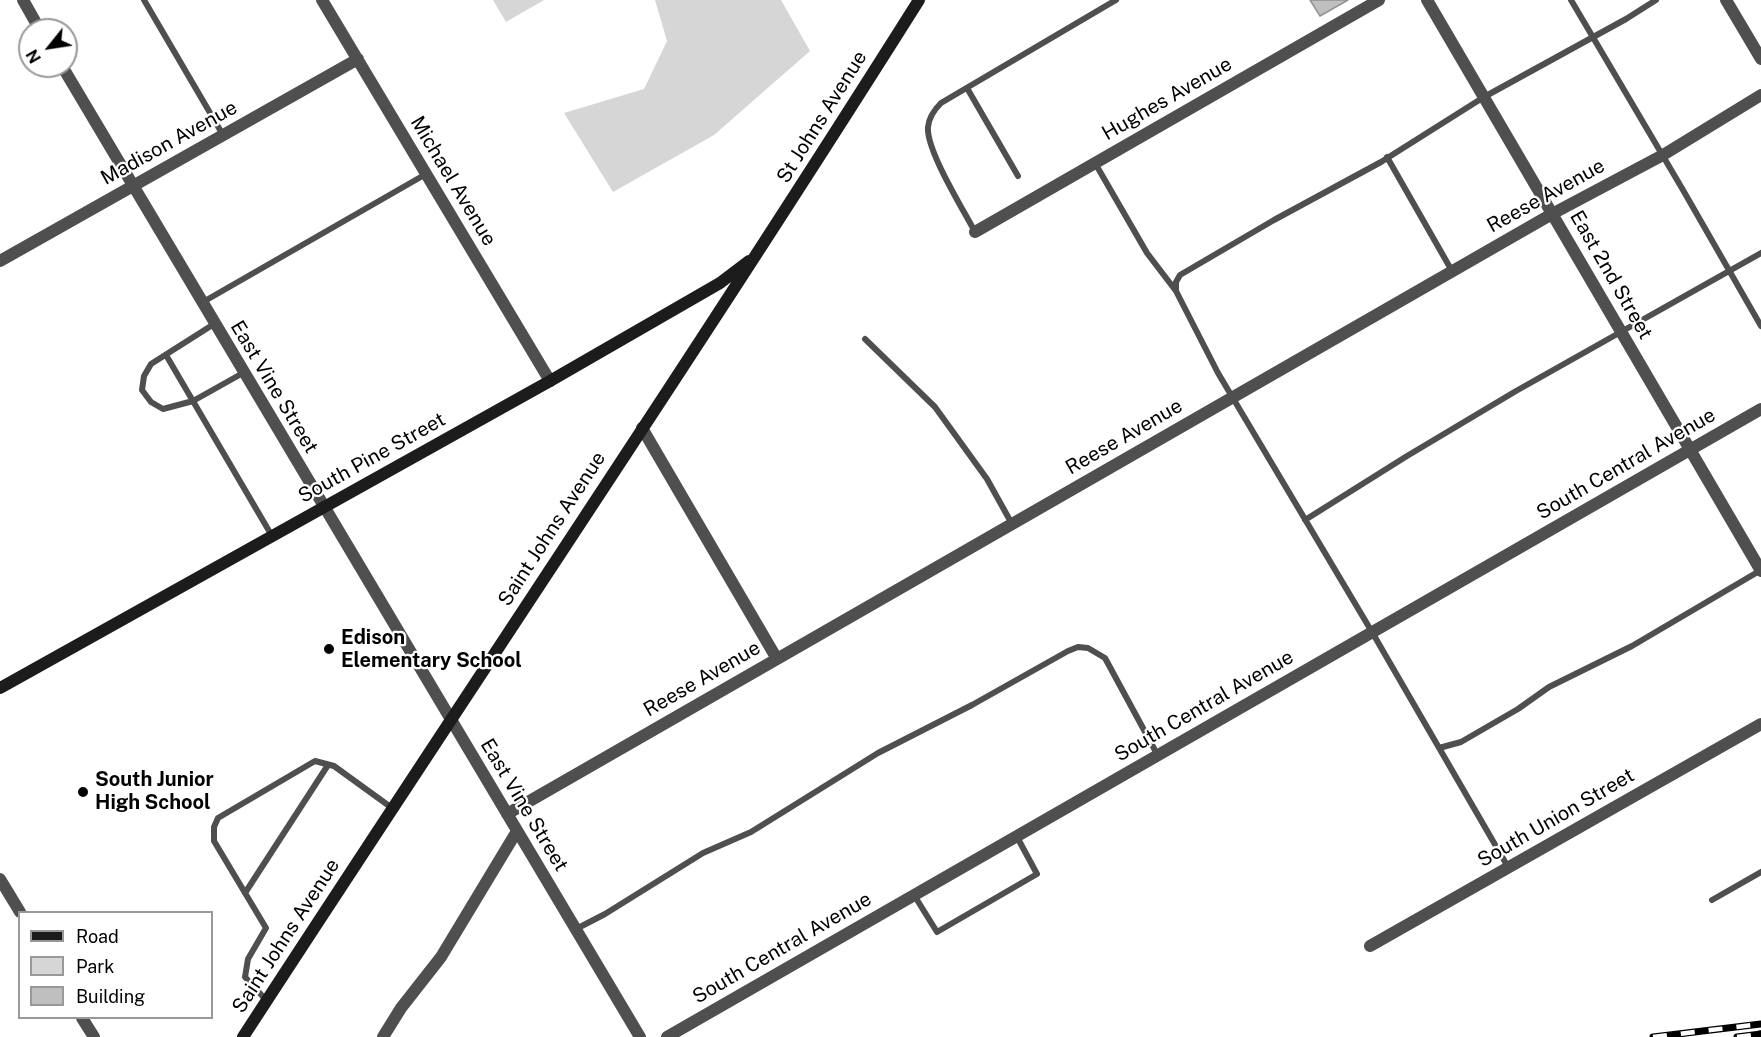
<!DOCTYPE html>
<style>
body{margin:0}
#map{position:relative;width:1761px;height:1037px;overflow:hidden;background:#fff;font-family:"Public Sans",sans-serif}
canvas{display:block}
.legend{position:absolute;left:18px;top:911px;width:195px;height:108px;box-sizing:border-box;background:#fff;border:2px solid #999;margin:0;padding:8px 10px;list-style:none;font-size:18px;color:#000}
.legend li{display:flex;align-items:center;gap:12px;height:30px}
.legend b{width:30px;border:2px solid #999}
.north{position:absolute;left:18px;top:18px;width:60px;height:60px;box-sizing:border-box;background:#fff;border:2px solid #999;border-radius:50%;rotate:240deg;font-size:16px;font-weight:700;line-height:24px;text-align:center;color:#000}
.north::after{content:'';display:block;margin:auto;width:21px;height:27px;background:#000;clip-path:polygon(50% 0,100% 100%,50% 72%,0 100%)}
</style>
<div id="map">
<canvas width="1761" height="1037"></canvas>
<ul class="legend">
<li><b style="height:8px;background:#1c1c1c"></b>Road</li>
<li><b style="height:16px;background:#d6d6d6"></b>Park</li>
<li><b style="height:16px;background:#bfbfbf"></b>Building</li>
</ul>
<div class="north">N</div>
</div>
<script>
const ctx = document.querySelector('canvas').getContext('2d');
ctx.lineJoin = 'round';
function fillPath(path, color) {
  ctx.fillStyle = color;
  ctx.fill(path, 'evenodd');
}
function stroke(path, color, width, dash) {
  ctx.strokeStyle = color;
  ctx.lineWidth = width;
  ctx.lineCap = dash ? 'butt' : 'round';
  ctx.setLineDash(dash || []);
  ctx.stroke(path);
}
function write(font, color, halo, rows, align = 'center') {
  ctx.font = font + ' "Public Sans",sans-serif';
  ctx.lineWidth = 4.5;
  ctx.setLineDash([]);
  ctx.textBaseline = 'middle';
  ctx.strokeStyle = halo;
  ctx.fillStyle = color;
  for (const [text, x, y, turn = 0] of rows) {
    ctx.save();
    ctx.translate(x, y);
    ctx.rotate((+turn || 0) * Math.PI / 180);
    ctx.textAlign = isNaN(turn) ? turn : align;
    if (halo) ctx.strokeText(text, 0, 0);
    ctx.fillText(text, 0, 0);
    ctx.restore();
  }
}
fillPath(new Path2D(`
 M493 0H544L506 22Z
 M655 0H781L810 51 714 135 613 192 564 113 644 89 667 41Z`), '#d6d6d6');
const building = new Path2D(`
 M1310 0H1348L1320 16Z`);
fillPath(building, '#bfbfbf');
stroke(building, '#939393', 1.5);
stroke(new Path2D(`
 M144 0 223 135
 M1571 0 1683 190 1761 326
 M967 88 1018 176
 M1387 157 1452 271
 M1095 163 1147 253 1176 291
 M975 232C963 209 926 150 928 127 929 117 934 110 941 103L1116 0
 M203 302 426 174
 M214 324 151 364 144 376 142 390 151 402 163 409 193 401 243 373
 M865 339 935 407 987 479 1012 524
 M166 355 272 536
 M1305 520 1407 456 1516 391 1761 253
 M1439 748 1461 742 1518 709 1549 687 1632 646 1761 570
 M1508 867 1372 632 1218 373 1176 291V282L1180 275 1274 220 1381 162 1484 97 1626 19 1656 0
 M245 893 328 765
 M914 895 937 932 1037 874 1016 835
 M1712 900 1761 872
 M576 929 605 914 703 853 751 832 878 753 972 705 1068 651 1078 647 1088 648 1105 658 1157 754
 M266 1000 245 977 248 959 266 928 214 841V827L218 818 315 761 334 766 392 808`), '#4f4f4f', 6);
stroke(new Path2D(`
 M23 0 40 30
 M322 0 550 381
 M1427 0 1761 571
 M1726 0 1761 59
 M62 66 640 1037
 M975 232 1379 0
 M0 261 358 59
 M642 428 777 659
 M507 814 1552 214 1663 155 1761 95
 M0 879 20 912
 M1370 946 1761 724
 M82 1018 94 1037
 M383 1037 401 1008 441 957 517 831
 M667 1037 1761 409
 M1760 1037 1761 1036`), '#4f4f4f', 12);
stroke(new Path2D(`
 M0 688 550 381 720 283 749 261
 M243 1037C468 691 699 349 919 0`), '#1c1c1c', 12);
const rail = new Path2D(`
 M1653 1037 1761 1024
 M1737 1037 1761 1034`);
stroke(rail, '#000', 7);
stroke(rail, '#fff', 4.5, [14]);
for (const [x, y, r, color] of [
 [329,649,6,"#000"],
 [83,792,6,"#000"]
]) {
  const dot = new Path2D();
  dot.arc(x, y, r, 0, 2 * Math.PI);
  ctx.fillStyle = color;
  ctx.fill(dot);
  stroke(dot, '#fff', 2);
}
write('20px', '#000', '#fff', [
 ["Hughes Avenue",1167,99,-30],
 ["St Johns Avenue",822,117,-58],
 ["Madison Avenue",169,143,-29],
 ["Michael Avenue",453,181,59],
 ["Reese Avenue",1546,196,-29],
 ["East 2nd Street",1611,275,60],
 ["East Vine Street",274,387,59],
 ["Reese Avenue",1124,437,-30],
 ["South Pine Street",372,458,-29],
 ["South Central Avenue",1626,464,-30],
 ["Saint Johns Avenue",552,529,-57],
 ["Reese Avenue",702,679,-30],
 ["South Central Avenue",1204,706,-30],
 ["East Vine Street",524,805,59],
 ["South Union Street",1556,818,-30],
 ["Saint Johns Avenue",286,936,-57],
 ["South Central Avenue",782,948,-30]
]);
write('bold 20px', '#000', '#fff', [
 ["Edison",341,638],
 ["Elementary School",341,661],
 ["South Junior",95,780],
 ["High School",95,803]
], 'left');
</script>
